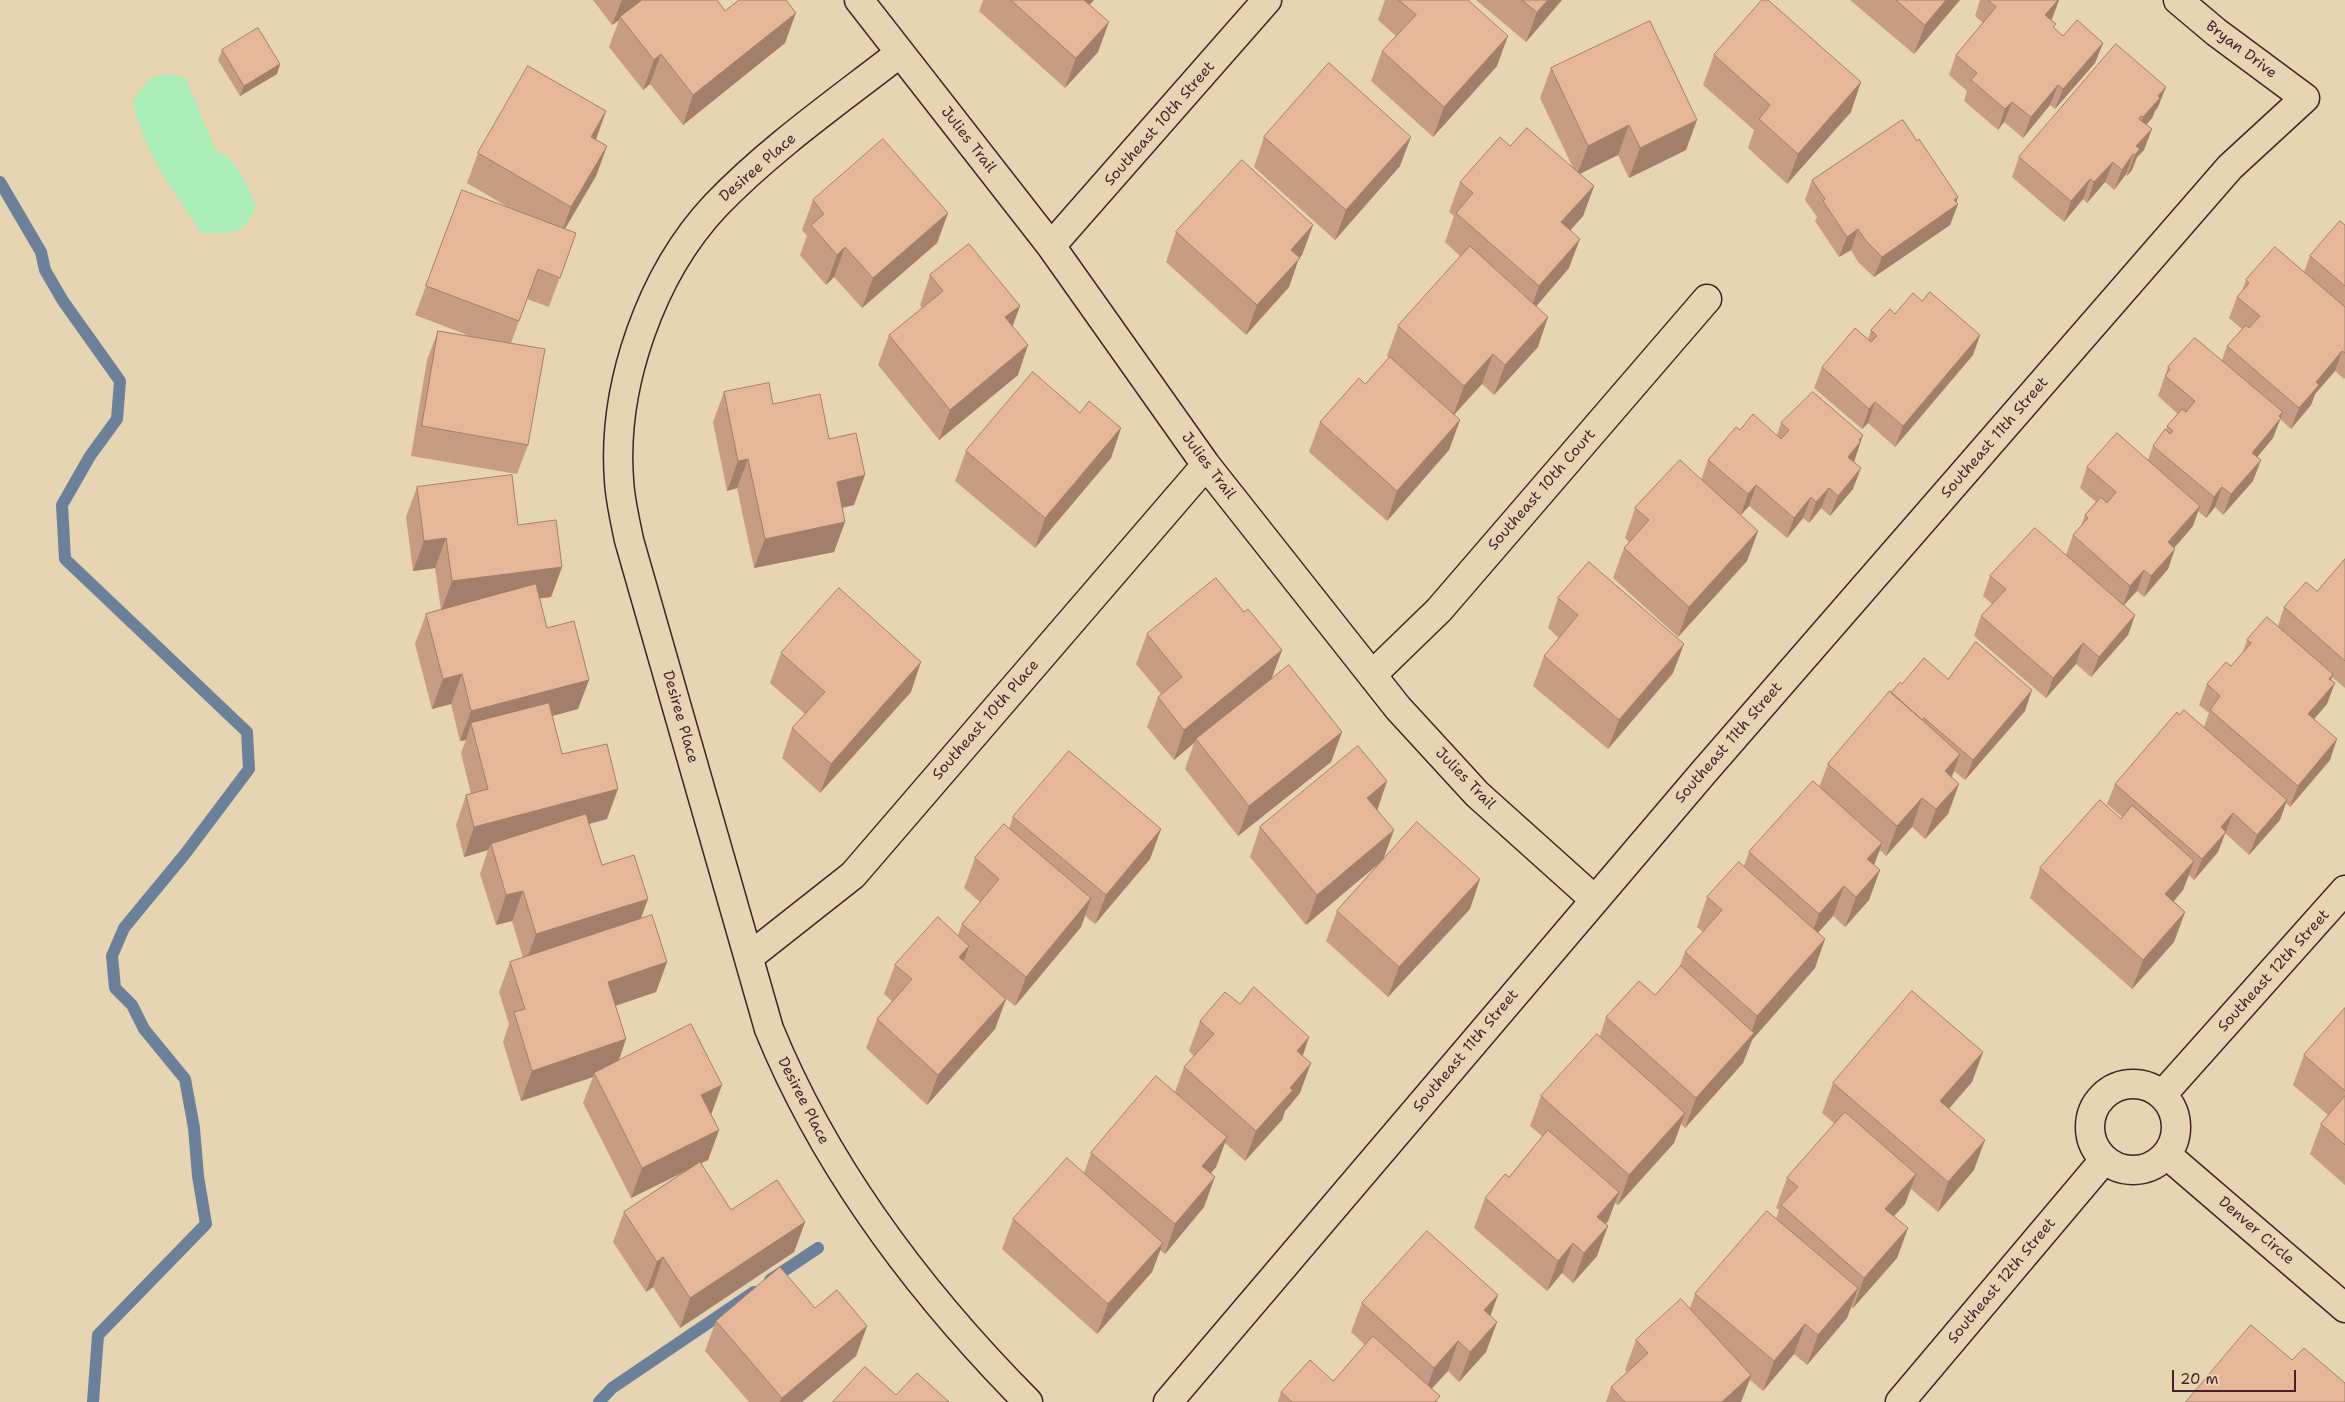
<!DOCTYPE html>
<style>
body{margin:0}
#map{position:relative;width:2345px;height:1402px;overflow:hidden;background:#e6d4b2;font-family:"Shantell Sans",sans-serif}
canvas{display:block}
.scale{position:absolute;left:2172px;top:1370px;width:124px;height:22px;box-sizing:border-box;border:2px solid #4a1f2b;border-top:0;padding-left:6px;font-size:15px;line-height:18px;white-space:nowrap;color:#4a1f2b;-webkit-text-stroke:4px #e6d4b2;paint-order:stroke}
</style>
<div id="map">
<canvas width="2345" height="1402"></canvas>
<div class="scale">20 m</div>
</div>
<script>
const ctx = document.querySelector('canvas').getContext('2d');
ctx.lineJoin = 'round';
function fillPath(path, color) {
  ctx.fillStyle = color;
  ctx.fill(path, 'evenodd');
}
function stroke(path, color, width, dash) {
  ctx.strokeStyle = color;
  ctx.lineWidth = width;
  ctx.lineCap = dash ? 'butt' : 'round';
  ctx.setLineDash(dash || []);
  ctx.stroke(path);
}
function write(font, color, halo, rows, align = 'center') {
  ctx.font = font + ' "Shantell Sans",sans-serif';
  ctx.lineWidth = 4.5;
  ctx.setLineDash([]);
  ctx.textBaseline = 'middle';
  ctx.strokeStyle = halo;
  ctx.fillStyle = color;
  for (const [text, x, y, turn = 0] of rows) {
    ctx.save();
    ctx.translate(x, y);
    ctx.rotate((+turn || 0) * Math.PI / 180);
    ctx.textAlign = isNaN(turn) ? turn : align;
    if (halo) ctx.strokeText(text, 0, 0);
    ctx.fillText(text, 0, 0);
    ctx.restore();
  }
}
fillPath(new Path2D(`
 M167 74 185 77 216 151C236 156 248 188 256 206 244 237 231 232 202 234L162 174 144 138 132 101 150 78Z`), '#abeeb8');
stroke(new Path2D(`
 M0 182 41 252 45 270 63 301 120 381 117 419 90 456 62 505 65 559 247 732 249 769 185 854 124 928 112 956 115 988 132 1005 144 1029 185 1079 194 1128 198 1176 206 1224 98 1335 93 1402
 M770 1280 818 1248
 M599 1402 612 1388 754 1292`), '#6c8199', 12);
const street = new Path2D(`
 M859 0 1051 246 1206 465 1398 708 1477 794 1595 900
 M900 53C837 102 771 148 716 205 651 274 612 386 619 480 620 500 625 520 629 540L769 1029C827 1171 921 1294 1028 1402
 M1051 246 1267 0
 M1372 675 1439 610 1707 299
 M749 957 853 875 1206 465
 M2090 1127a43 43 0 1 1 86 0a43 43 0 1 1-86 0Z
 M2162 1095 2345 890
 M2167 1155 2345 1308
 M1168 1402 1703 773 2230 167 2305 98 2216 32 2178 0
 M1900 1402 2104 1160`);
stroke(street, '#4a1f2b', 31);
stroke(street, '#e6d4b2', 28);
fillPath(new Path2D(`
 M593 0H717L725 11 785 43 683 125 650 84 643 90 609 47 619 20 612 25Z
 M983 0H1094L1089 5 1098 52 1065 88 979 11Z
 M1385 0H1468L1497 66 1433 137 1371 81 1382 51 1396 36 1378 20Z
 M1476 0H1562L1526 42Z
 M1850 0H1960L1914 54Z
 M1980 0H2059L2051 20 2054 28 2063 36 2103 43 2095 63 2055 109 2050 105 2023 138 2004 122 1998 130 1964 101 1967 91 1949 75 1956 55 1983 23 1975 16Z
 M222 50 280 64 277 74 240 96 218 60Z
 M1714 55 1851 112 1787 184 1748 148 1754 130 1703 85Z
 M1551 68 1686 150 1629 178 1618 155 1580 174 1594 186 1583 216 1570 230 1569 268 1536 306 1538 347 1494 395 1482 384 1454 414 1460 420 1449 450 1387 521 1309 452 1320 422 1365 384 1389 358 1387 356 1398 326 1461 257 1445 242 1454 216 1449 212 1460 182 1510 146 1574 170 1540 98Z
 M2158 107 2155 111 2152 118 2146 125 2144 150 2137 157 2132 170 2127 176 2126 174 2114 190 2105 182 2087 203 2083 199 2064 222 2012 177 2019 157Z
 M606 111 596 140 607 146 596 176 565 229 576 233 549 307 527 299 511 343 528 445 517 474 411 456 427 360 438 331 470 336 415 315 426 286 513 210 467 183 478 153Z
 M1264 137 1400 166 1335 240 1254 167Z
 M1917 141 1958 197 1956 203 1958 204 1950 225 1874 277 1858 262 1851 250 1839 257 1815 221 1817 217 1805 200 1812 180Z
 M813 200 948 213 937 243 862 308 834 277 826 285 800 255 807 236 802 230Z
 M1313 225 1302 255 1299 258 1289 287 1246 335 1166 262 1176 232Z
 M2345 225V378L2344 379 2335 371 2315 394 2311 405 2291 429 2280 419 2273 438 2257 457 2253 481 2223 515 2215 507 2206 518 2198 511 2193 526 2174 548 2168 569 2144 597 2137 591 2124 605 2135 615 2128 635 2091 677 2076 664 2046 698 1974 636 1981 616 1992 604 1983 596 1990 576 2066 555 2073 535 2081 526 2085 515 2096 502 2080 488 2087 467 2148 460 2153 446 2166 430 2167 426 2178 414 2158 396 2168 367 2222 360 2227 346 2242 329 2229 318 2237 297 2242 291 2246 280 2304 272 2310 256Z
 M930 275 1020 306 1012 326 1018 375 939 440 878 365 889 335 922 308 920 305Z
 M1922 301 1980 335 1973 355 1895 447 1868 423 1862 429 1814 388 1822 367 1868 339 1871 330 1895 314Z
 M724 392 829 439 854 505 842 508 845 522 834 552 754 568 737 488 727 491 713 422Z
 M1080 413 1121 428 1111 458 1035 548 955 481 966 451Z
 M1781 423 1861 441 1853 462V489L1830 516 1821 508 1809 523 1803 518 1787 538 1749 506 1741 515 1731 507 1758 531 1747 561 1678 637 1613 578 1624 548 1629 542 1625 538 1635 508 1701 480 1708 460 1740 430 1777 435Z
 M417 487 518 525 562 567 551 597 539 598 547 628 578 709 552 716 562 754 607 819 589 824 602 865 641 919 667 962 656 992 615 1006 619 1061 711 1115 719 1130 708 1160 700 1163 731 1210 805 1222 794 1252 680 1328 653 1287 646 1292 613 1242 624 1212 689 1169 631 1198 583 1103 593 1077 521 1101 503 1042 509 1024 499 992 510 962 523 958 512 921 496 925 480 874 488 850 464 857 456 825 466 795 471 794 461 753 466 740 460 741 451 704 432 709 415 644 426 614 441 610 435 568 413 571 406 517Z
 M2345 559V688L2332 677 2327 704 2314 719 2330 760 2290 807 2286 803 2280 820 2249 855 2225 833 2218 852 2194 880 2189 875 2183 890 2174 901 2185 912 2174 942 2132 989 2030 898 2040 868 2121 819 2122 817 2107 804 2115 784 2179 715 2204 727 2209 713 2199 705 2207 684 2231 666 2242 654 2247 640 2278 626 2284 607 2317 591Z
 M1558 598 1673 673 1608 749 1533 686 1544 656 1559 638 1548 628Z
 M1244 612 1282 650 1271 679 1342 732 1331 762 1238 836 1185 769 1194 743 1174 760 1147 727 1158 697 1161 694 1136 664 1147 634Z
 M781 653 911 692 820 793 782 758 792 728 805 714 770 683Z
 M1948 679 2025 711 1965 780 1954 771 1952 777 1959 784 1948 814 1925 839 1912 827 1886 856 1880 850 1874 865 1880 870 1869 900 1845 927 1833 916 1818 932 1815 968 1752 1040 1743 1063 1685 1128 1681 1124 1674 1143 1618 1205 1615 1203 1608 1221 1606 1224 1597 1256 1573 1283 1562 1273 1547 1291 1474 1228 1485 1198 1509 1177 1543 1137 1530 1126 1541 1096 1600 1036 1606 1017 1655 995 1679 968 1685 952 1703 932 1697 927 1707 897 1744 866 1749 852 1819 787 1828 764 1891 693 1902 684Z
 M1387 781 1377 810 1383 860 1470 909 1388 997 1326 941 1337 911 1382 861 1306 925 1250 857 1260 827Z
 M1013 817 1161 829 1150 859 1095 924 1085 916 1081 927 1015 1006 1004 997 1006 999 995 1029 927 1105 866 1048 877 1019 892 1001 884 994 895 965 958 935 962 924 980 902 964 888 975 858 1009 829Z
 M1240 1004 1303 1056 1300 1093 1285 1111 1282 1120 1245 1161 1225 1143 1216 1167 1211 1173 1204 1207 1165 1254 1160 1250 1152 1272 1097 1334 1002 1249 1013 1219 1084 1173 1091 1153 1175 1092 1184 1067 1194 1056 1189 1051 1200 1021Z
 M2345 1008V1185L2310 1154 2321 1124 2328 1115 2293 1085 2304 1055Z
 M1983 1052 1972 1082 1949 1109 1974 1170 1938 1212 1911 1189 1905 1204 1894 1216 1908 1228 1897 1258 1853 1308 1851 1307 1847 1318 1807 1365 1794 1354 1763 1391 1750 1380 1741 1402H1606L1611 1387 1627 1372 1625 1370 1636 1340 1690 1308 1695 1294 1776 1219 1779 1210 1776 1208 1787 1178 1835 1124 1822 1113 1833 1083Z
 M1498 1295 1490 1316 1497 1322 1486 1352 1459 1382 1448 1371 1431 1389 1438 1402H1278L1281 1392 1333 1381 1365 1345 1351 1332 1362 1303Z
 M716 1321 867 1326 856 1356 802 1402H749L705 1351Z`), '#c69d84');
fillPath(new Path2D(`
 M622 0H645L620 17 619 20 612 25Z
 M1079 0H1094L1070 26Z
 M1548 0H1562L1526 42 1537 12Z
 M1946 0H1960L1914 54 1925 25Z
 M2058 0H2059L2052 19 2038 35 2045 15Z
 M796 13 785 43 683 125 693 95Z
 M1109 22 1098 52 1065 88 1076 58Z
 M1508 36 1497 66 1433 137 1444 107Z
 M2103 43 2095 63 2055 109 2063 89Z
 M661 54 650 84 643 90 654 60Z
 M280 64 277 74 240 96 244 86Z
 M1861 82 1851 112 1787 184 1798 154Z
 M2058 85 2050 105 2023 138 2031 117Z
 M2166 87 2158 107 2155 111 2152 118 2135 138 2143 117 2158 96Z
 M2012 102 2004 122 1998 130 2005 109Z
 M606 111 595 141 591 137Z
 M1697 120 1686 150 1629 178 1640 148Z
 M1629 125 1618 155 1577 175 1588 146Z
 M2152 129 2144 150 2137 157 2132 170 2127 176 2135 155 2133 154 2126 174 2114 190 2122 170 2136 146Z
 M1411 137 1400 166 1335 240 1346 210Z
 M607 146 596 176 560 237 571 207Z
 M2113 162 2105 182 2087 203 2094 182Z
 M2090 179 2083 199 2064 222 2071 201Z
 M1594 186 1583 216 1551 252 1561 222Z
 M1958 197 1955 206 1958 204 1950 225 1874 277 1882 257Z
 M948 213 937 243 862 308 873 278Z
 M1313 225 1302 255 1299 258 1289 287 1246 335 1257 305 1291 250Z
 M1858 229 1851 250 1839 257 1847 237Z
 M1580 239 1569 268 1528 316 1539 286Z
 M845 247 834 277 826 285 837 255Z
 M1020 306 1009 336 1005 317Z
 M1548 317 1538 347 1494 395 1505 365Z
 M1980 335 1973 355 1895 447 1903 426Z
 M1028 345 1018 375 939 440 950 410Z
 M2342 351 2335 371 2315 394 2311 405 2291 429 2299 408 2316 382Z
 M1493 354 1482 384 1453 416 1464 386Z
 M1875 402 1868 423 1862 429 1869 409Z
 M2283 412 2273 438 2244 473 2252 453Z
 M1460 420 1449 450 1387 521 1397 491Z
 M1121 428 1111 458 1035 548 1045 518Z
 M1863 435 1854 462 1840 478 1848 457 1859 440Z
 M748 459 737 488 727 491 738 461Z
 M2261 460 2253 481 2223 515 2231 494Z
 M1861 468 1853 489 1830 516 1838 496Z
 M865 475 854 505 826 511 837 482Z
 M1756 485 1749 506 1741 515 1748 494Z
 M2222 487 2215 507 2206 518 2214 497Z
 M1829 488 1821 508 1809 523 1816 502Z
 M1811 497 1803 518 1787 538 1794 518Z
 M2200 506 2193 526 2161 563 2168 542Z
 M845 522 834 552 754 568 765 539Z
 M1758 531 1747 561 1678 637 1689 607Z
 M446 538 435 568 413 571 424 541Z
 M2175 549 2168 569 2144 597 2151 576Z
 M562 567 551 597 441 611 452 581Z
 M2144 570 2137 591 2123 606 2130 586Z
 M2135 615 2128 635 2091 677 2099 657Z
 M2083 643 2076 664 2046 698 2053 678Z
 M1684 644 1673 673 1608 749 1619 720Z
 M1282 650 1271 680 1196 739 1194 743 1174 760 1184 730Z
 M921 662 911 692 820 793 831 764Z
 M462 674 451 704 432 709 443 679Z
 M2333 674 2327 692 2335 683 2327 704 2300 735 2308 714 2329 679Z
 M589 680 578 709 475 737 471 723 466 740 460 741 471 711Z
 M2032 690 2025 711 1965 780 1973 760Z
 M1342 732 1331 762 1238 836 1249 806Z
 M2337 739 2330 760 2290 807 2298 786Z
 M1960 754 1949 784 1945 771Z
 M1387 781 1377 811 1367 798Z
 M1959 784 1948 814 1925 839 1936 809Z
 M618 789 607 819 492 849 491 844 488 850 464 857 474 827Z
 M1922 798 1912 827 1886 856 1897 826Z
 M2287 800 2280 820 2249 855 2257 835Z
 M2233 813 2218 852 2194 880 2202 859 2221 827Z
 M1161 829 1150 859 1095 924 1106 895Z
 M1394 830 1383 860 1306 925 1317 895Z
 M1882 843 1871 873 1867 859Z
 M2194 861 2183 890 2154 924 2165 894Z
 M1880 870 1869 900 1845 927 1856 897Z
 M1480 879 1470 909 1388 997 1399 967Z
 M1844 886 1833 916 1808 944 1819 914Z
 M523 891 512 921 496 925 506 895Z
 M1091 898 1081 927 1015 1006 1026 977Z
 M648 899 637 929 525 964 536 934Z
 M2185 912 2174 942 2132 989 2143 960Z
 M1825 939 1815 968 1752 1040 1743 1063 1685 1128 1696 1098 1749 1039 1757 1016Z
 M969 946 958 976 959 957Z
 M667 962 656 992 597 1012 608 982Z
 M1006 999 995 1029 927 1105 938 1075Z
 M1309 1037 1299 1067 1297 1051Z
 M626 1039 616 1069 594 1073 593 1077 521 1101 532 1071Z
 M1983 1052 1972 1082 1929 1131 1940 1101Z
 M1311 1063 1300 1093 1285 1111 1282 1120 1245 1161 1256 1131 1290 1088Z
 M722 1085 711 1115 701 1095Z
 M1685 1113 1674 1143 1618 1205 1629 1175Z
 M719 1130 708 1160 631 1198 642 1168Z
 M1227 1137 1216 1167 1191 1196 1202 1166Z
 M1985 1140 1974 1170 1938 1212 1948 1182Z
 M1916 1174 1905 1204 1874 1238 1885 1209Z
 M1215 1177 1204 1207 1165 1254 1175 1224Z
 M1619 1192 1608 1221 1586 1247 1597 1217Z
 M805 1222 794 1252 680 1328 690 1298Z
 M1608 1226 1597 1256 1573 1283 1584 1253Z
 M1908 1228 1897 1258 1853 1308 1864 1278Z
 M1163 1243 1152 1272 1097 1334 1108 1304Z
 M1573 1243 1562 1273 1547 1291 1558 1261Z
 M663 1257 653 1287 646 1292 657 1262Z
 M1858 1288 1847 1318 1807 1365 1818 1335Z
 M1498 1295 1487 1325 1484 1310Z
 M1497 1322 1486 1352 1459 1382 1470 1352Z
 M1805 1324 1794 1354 1763 1391 1774 1361Z
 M867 1326 856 1356 802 1402H780L782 1398Z
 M1458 1341 1448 1371 1423 1398 1434 1368Z
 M1751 1375 1741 1402H1722Z`), '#a17f6b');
const building = new Path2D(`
 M642 0H717L725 11 739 0H786L796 13 693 95 661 54 654 60 620 17Z
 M1011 0H1084L1109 22 1076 58Z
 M1399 0H1468L1508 36 1444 107 1382 51 1416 15Z
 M1522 0H1548L1537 12Z
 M1762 0H1768L1861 82 1798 154 1759 119 1770 105 1714 55Z
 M1896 0H1946L1925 25Z
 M1988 0H2058L2045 15 2056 24 2053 27 2063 36 2077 20 2103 43 2063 89 2058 85 2031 117 2012 102 2005 109 1971 80 1977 73 1956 55 1996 7Z
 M1650 21 1697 120 1640 148 1629 125 1588 146 1551 68Z
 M258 28 280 64 244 86 222 50Z
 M2116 44 2166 87 2158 96 2160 98 2143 117 2141 116 2139 119 2152 129 2136 146 2140 149 2135 155 2133 154 2122 170 2113 162 2094 182 2090 179 2071 201 2019 157Z
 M1329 63 1411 137 1346 210 1264 137Z
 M528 66 606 111 591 137 607 146 571 207 478 153Z
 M1903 120 1917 141 1919 139 1958 197 1954 200 1958 204 1882 257 1866 241 1858 229 1847 237 1823 201 1825 199 1812 180 1900 121Z
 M1527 128 1594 186 1561 222 1580 239 1539 286 1456 213 1473 193 1460 182 1500 137 1510 146Z
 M883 139 948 213 873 278 845 247 837 255 811 225 824 214 813 200Z
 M1242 160 1313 225 1291 250 1300 258 1257 305 1176 232Z
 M462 190 576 233 560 278 538 269 519 321 426 286Z
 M2340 221 2345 225V286L2310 256Z
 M969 244 1020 306 1005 317 1028 345 950 410 889 335 943 291 930 275Z
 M1470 246 1548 317 1505 365 1493 354 1464 386 1398 326Z
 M2275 247 2345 307V353L2342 351 2316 382 2319 385 2299 408 2227 346 2246 325 2249 328 2260 316 2237 297 2249 283 2246 280Z
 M1930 292 1980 335 1903 426 1875 402 1869 409 1822 367 1855 328 1871 342 1877 336 1871 330 1890 309 1895 314 1913 293 1922 301Z
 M438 331 545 349 528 445 422 426Z
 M2195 338 2283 412 2279 416 2281 418 2252 453 2261 460 2231 494 2222 487 2214 497 2153 446 2165 429 2170 434 2173 431 2167 426 2182 409 2186 412 2195 401 2165 376 2170 369 2168 367Z
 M1390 357 1460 420 1397 491 1320 422 1359 378 1365 384Z
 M1033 372 1080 413 1089 401 1121 428 1045 518 966 451Z
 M769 383 773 404 820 394 829 439 856 433 865 475 837 482 845 522 765 539 748 459 738 461 724 392Z
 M1813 392 1863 435 1859 440 1861 441 1848 457 1861 468 1838 496 1829 488 1816 502 1811 497 1794 518 1756 485 1748 494 1708 460 1736 427 1740 430 1753 414 1781 439 1789 430 1781 423Z
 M2117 433 2200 506 2168 542 2175 549 2151 576 2144 570 2130 586 2073 535 2088 518 2085 515 2101 497 2107 503 2116 492 2087 467Z
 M1680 460 1758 531 1689 607 1624 548 1649 520 1635 508Z
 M512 475 518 525 556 520 562 567 452 581 446 538 424 541 417 487Z
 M2035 528 2135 615 2099 657 2083 643 2053 678 1981 616 2006 589 1990 576Z
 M2345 559V661L2284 607 2306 582 2317 591Z
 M1589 562 1684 644 1619 720 1544 656 1578 615 1558 598Z
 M1216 578 1244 612 1248 609 1282 650 1184 730 1158 697 1182 677 1147 634Z
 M536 584 547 628 574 621 589 680 471 711 462 674 443 679 426 614Z
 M839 588 921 662 831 764 792 728 825 692 781 653Z
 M2267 617 2333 674 2329 679 2335 683 2308 714 2337 739 2298 786 2210 710 2220 696 2207 684 2226 662 2231 666 2251 643 2247 640Z
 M1976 642 2032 690 1973 760 1924 718 1922 720 1891 693 1900 682 1902 684 1924 658 1948 679Z
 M1289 665 1342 732 1249 806 1196 739Z
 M1890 691 1960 754 1945 771 1959 784 1936 809 1922 798 1897 826 1828 764Z
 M549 703 562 754 607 744 618 789 474 827 466 795 488 789 471 723Z
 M2184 710 2287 800 2257 835 2233 813 2221 827 2226 832 2202 859 2115 784 2177 712 2179 715Z
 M1358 746 1387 781 1367 798 1394 830 1317 895 1260 827Z
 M1069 751 1161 829 1106 895 1013 817Z
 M1813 781 1882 843 1867 859 1880 870 1856 897 1844 886 1819 914 1749 852Z
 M2100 800 2121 819 2132 805 2194 861 2165 894 2185 912 2143 960 2040 868Z
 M586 814 602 865 634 855 648 899 536 934 523 891 506 895 491 844Z
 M1417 822 1480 879 1399 967 1337 911Z
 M1004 824 1091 898 1026 977 962 924 999 879 975 858Z
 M1739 862 1825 939 1757 1016 1685 952 1722 910 1707 897Z
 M652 915 667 962 608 982 626 1039 532 1071 514 1012 525 1009 510 962Z
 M938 917 969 946 959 957 1006 999 938 1075 877 1019 912 979 895 965Z
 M1681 966 1754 1033 1696 1098 1606 1017 1639 981 1655 995Z
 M1254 987 1309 1037 1297 1051 1311 1063 1290 1088 1293 1090 1256 1131 1184 1067 1214 1034 1200 1021 1225 992 1240 1004Z
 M1912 991 1983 1052 1940 1101 1985 1140 1948 1182 1833 1083Z
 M2345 1008V1091L2304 1055Z
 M691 1024 722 1085 701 1095 719 1130 642 1168 594 1073Z
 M1597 1034 1685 1113 1629 1175 1541 1096Z
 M1156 1076 1227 1137 1202 1166 1215 1177 1175 1224 1091 1153Z
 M2345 1096V1145L2321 1124Z
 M1845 1112 1916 1174 1885 1209 1908 1228 1864 1278 1781 1205 1798 1187 1787 1178Z
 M1548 1130 1619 1192 1597 1217 1608 1226 1584 1253 1573 1243 1558 1261 1485 1198 1505 1174 1509 1177Z
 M1067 1158 1163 1243 1108 1304 1013 1219Z
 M700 1162 731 1210 777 1180 805 1222 690 1298 663 1257 657 1262 624 1212Z
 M1767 1211 1858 1288 1818 1335 1805 1324 1774 1361 1695 1294Z
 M1427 1231 1498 1295 1484 1310 1497 1322 1470 1352 1458 1341 1434 1368 1362 1303Z
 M780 1267 815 1308 837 1290 867 1326 782 1398 716 1321Z
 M1681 1299 1751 1375 1722 1402H1625L1611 1387 1648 1353 1636 1340Z
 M2251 1325 2292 1360 2304 1348 2345 1383V1402H2186Z
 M1373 1336 1440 1396 1435 1402H1292L1281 1392 1310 1360 1333 1381Z
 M865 1367 896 1395 917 1373 949 1402H833Z`);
fillPath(building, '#e6b699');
stroke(building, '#a17f6b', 1);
write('15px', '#4a1f2b', '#e6d4b2', [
 ["Bryan Drive",2241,50,37],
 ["Southeast 10th Street",1160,124,-49],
 ["Julies Trail",968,140,52],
 ["Desiree Place",758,168,-41],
 ["Southeast 11th Street",1995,438,-49],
 ["Julies Trail",1208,466,53],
 ["Southeast 10th Court",1542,490,-49],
 ["Desiree Place",680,717,74],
 ["Southeast 10th Place",986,720,-49],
 ["Southeast 11th Street",1729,743,-49],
 ["Julies Trail",1465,779,46],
 ["Southeast 12th Street",2274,971,-48],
 ["Southeast 11th Street",1466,1051,-50],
 ["Desiree Place",803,1101,63],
 ["Denver Circle",2256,1231,41],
 ["Southeast 12th Street",2002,1281,-50]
]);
</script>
